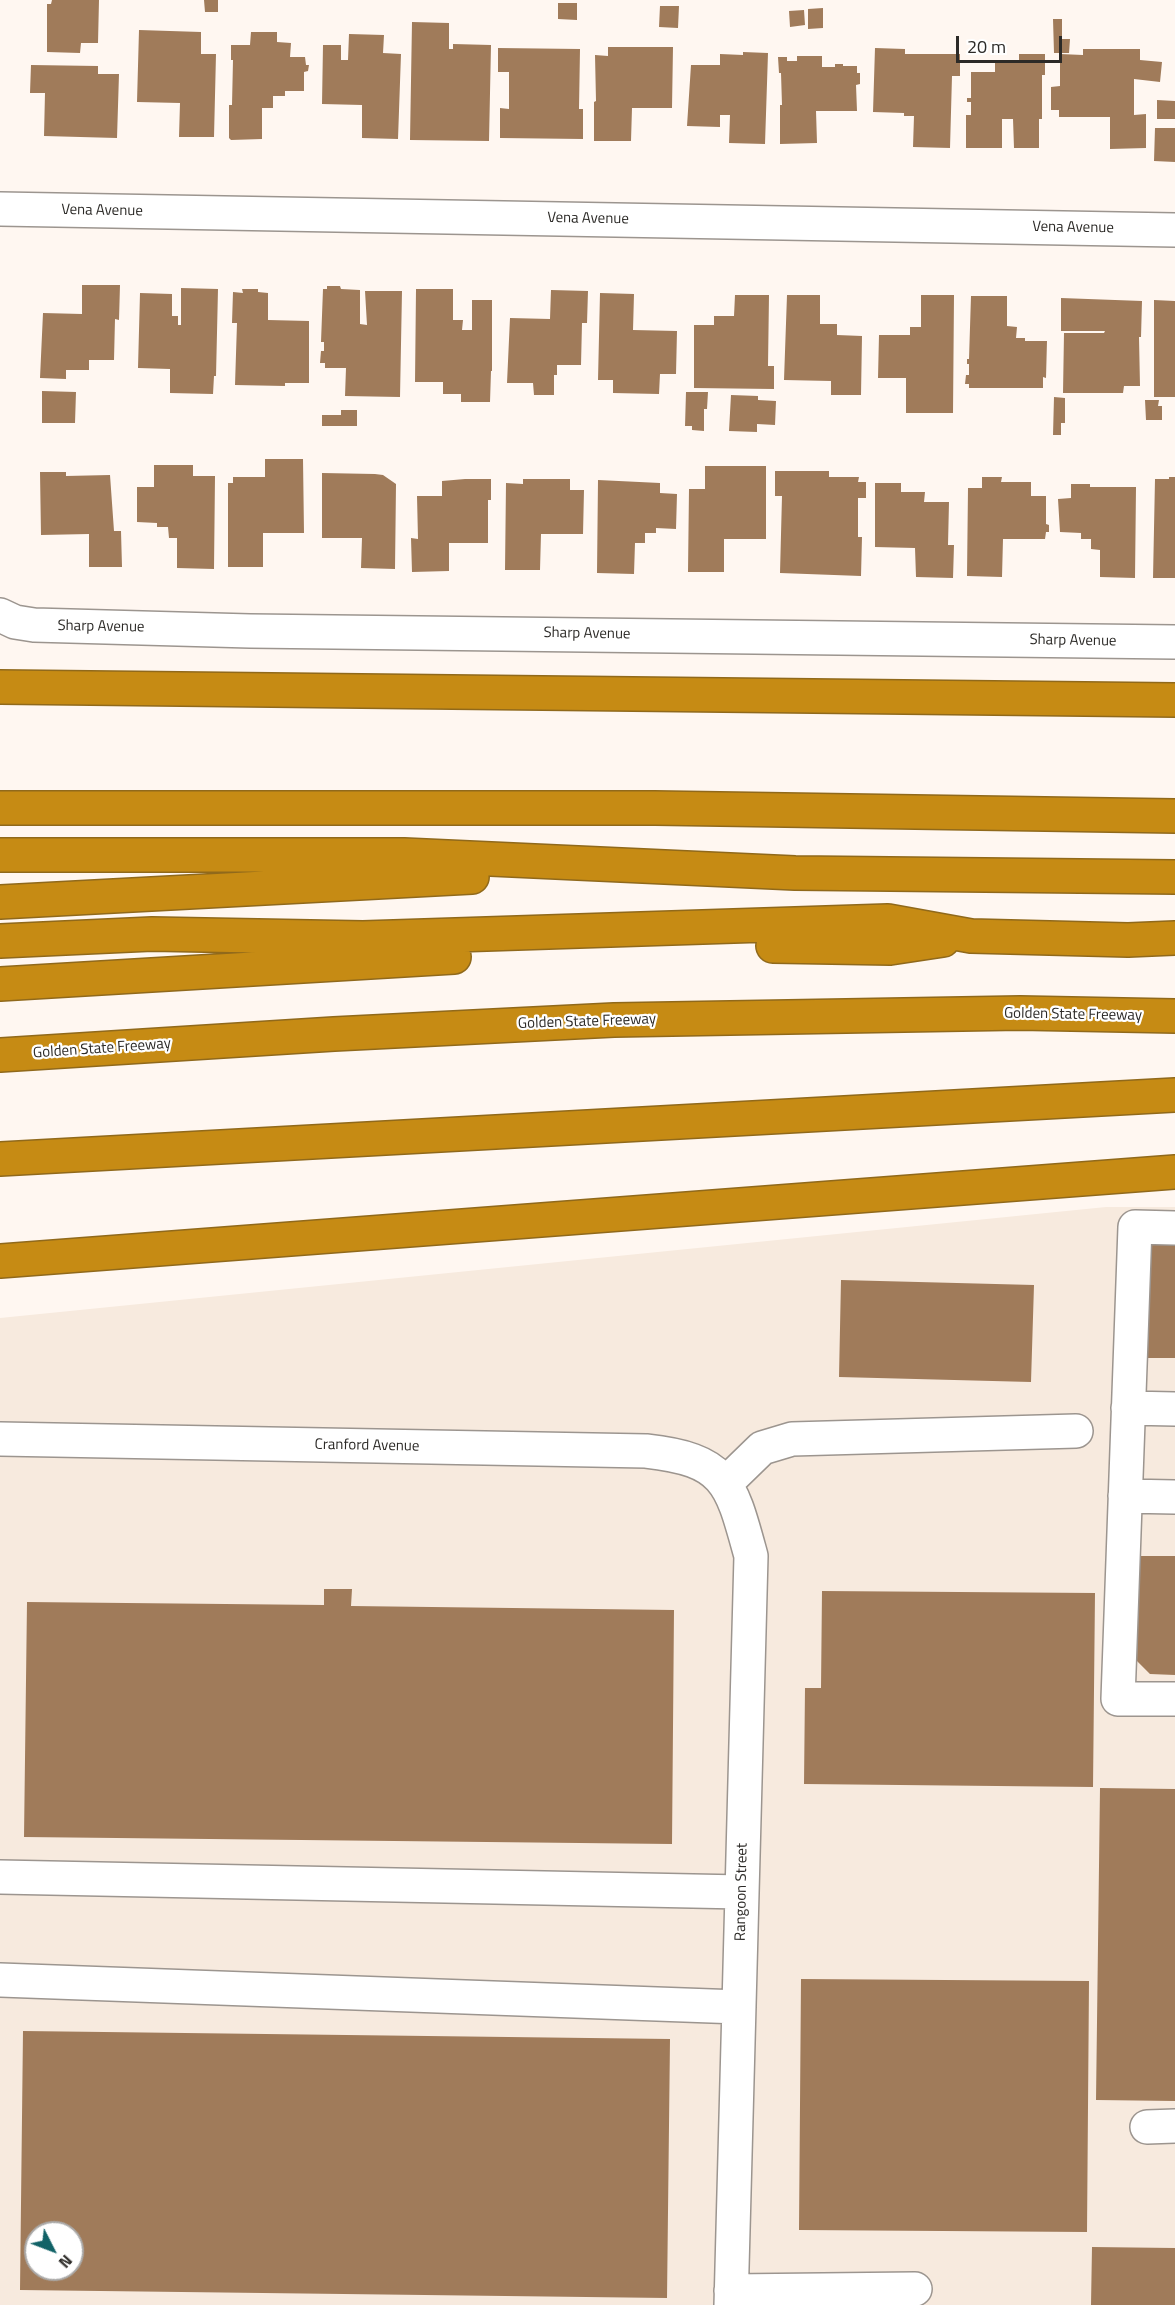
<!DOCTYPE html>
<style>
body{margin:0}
#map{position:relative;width:1175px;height:2305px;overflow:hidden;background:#fff7f1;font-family:"Titillium Web",sans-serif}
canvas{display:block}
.north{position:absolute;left:24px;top:2221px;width:60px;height:60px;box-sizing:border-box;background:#fff;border:2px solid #abaaa9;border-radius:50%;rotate:132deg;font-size:16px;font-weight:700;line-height:24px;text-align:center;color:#2c2a27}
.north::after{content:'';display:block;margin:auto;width:21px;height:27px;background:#116267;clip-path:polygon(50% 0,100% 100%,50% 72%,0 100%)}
.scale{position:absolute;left:956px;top:36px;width:106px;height:27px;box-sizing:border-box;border:3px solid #2c2a27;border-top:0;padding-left:8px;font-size:18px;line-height:21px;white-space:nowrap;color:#2c2a27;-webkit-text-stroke:4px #fff;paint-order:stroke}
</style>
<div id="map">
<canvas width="1175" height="2305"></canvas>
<div class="north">N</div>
<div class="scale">20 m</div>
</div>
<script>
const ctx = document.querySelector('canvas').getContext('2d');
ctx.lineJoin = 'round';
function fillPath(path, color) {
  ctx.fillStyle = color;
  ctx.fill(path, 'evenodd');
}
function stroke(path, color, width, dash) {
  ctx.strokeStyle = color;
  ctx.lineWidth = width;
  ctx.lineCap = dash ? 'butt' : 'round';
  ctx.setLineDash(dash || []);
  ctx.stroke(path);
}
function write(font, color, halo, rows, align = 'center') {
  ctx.font = font + ' "Titillium Web",sans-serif';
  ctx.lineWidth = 4.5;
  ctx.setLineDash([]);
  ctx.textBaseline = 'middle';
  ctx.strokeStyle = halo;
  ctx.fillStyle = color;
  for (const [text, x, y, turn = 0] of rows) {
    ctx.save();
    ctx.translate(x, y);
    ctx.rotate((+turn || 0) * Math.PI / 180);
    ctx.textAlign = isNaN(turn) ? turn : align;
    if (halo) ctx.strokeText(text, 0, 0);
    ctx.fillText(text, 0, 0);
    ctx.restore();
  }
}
fillPath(new Path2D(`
 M1106 1207H1175V2305H0V1318ZM36 2233H72V2269H36Z`), '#f7eade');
fillPath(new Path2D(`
 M52 0H99L98 43H81L80 53 47 52V4H51Z
 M204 0H218V12H205Z
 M558 3H577V20L558 19Z
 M660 6H679L678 28 659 27Z
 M823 8V28L808 29V9Z
 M804 10 805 25 790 27 789 11Z
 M1053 19H1062V39H1070L1069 53H1054Z
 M412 22 449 23V49H453V44L491 45 489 141 410 140Z
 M139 30 201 32V54H216L214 137H179L180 103 137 102Z
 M251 32H277V42L291 43 290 57H305L306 65H309L308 71 304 72V91H285V96H273V108H262V139L231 140 229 138V105H232L233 60H231V45H250Z
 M349 34 384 35 383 53 401 54 398 139 362 138V105L322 104 323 45H341V60H348Z
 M608 47H673L672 108H632L631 141H594V102L596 101 595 55 608 56Z
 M498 48 580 49 579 109H583V139L500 138V108L509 109V72H498Z
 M875 48 905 49V54H960V76H952L950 148 913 147 914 116H904V113L873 112Z
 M1083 49H1140V60L1162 62 1160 82 1134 79V115L1146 114V148L1110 149V117H1059V110H1051V87L1060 86V54L1083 55Z
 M743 52 768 53 765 144 729 143 730 115H720V127L687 126 691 65H720V54L743 55Z
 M1019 54H1045V75H1042V119H1039V148H1014L1013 119H1002V148H966V115H971V102H967V98H971V72H995V63H1019Z
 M797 56H822V67H835V64H843V66H857V73H860V84L856 85 857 111H816L817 143 780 144V105H782L781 73H779L778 57H787V61H797Z
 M31 65 98 66V74H119L117 138 44 136 45 93H30Z
 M1157 100 1175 101V119H1157Z
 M1155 128H1175V162L1154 161Z
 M82 285H120L119 320 115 319 114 360H89V370H66V379L40 378 43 313 82 314Z
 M327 286H340L341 289 360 290V324L367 325 365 291H402L400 397 345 396 346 368H325V363H320L321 351H324V342H321L323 289H327Z
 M181 288 218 289 216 376H214L213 394 170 393V369L138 368 140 293 172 294V316H178V325H181Z
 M242 289H258V292L268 293V320L309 321V383H285V386L235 385 237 323H232L233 292 243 293Z
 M416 289H453V320H463L462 330H472V300H492V371H491L490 402H461V394H443V382H415Z
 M551 290 588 291 587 323H582L581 365H557V375H554V395H534L533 383H507L510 318 550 319Z
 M600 293 634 294 633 330 677 331 676 374H660L659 394 613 393V380H598Z
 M735 295H769L768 366H774V389L694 388V325H714V316H734Z
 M787 295H820V324H837V335L862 336 861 395H831V381L784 380Z
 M921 295H954L953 413H906V378H878L879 335H910V327H921Z
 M971 296H1007V326L1017 327 1016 338H1025V341H1047L1046 378 1043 377V388H969V384H965L966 375H969V364H967V359H969Z
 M1061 298 1142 301 1141 337H1139L1140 386H1124L1123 393H1063L1064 333H1104L1105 331H1061Z
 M1154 300 1175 301V397H1154Z
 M42 391 76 392 75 423H42Z
 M686 392H708L707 409H704V431L692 430V426H685Z
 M731 395 758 396V400L776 401 775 425 757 424V432L729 431Z
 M1054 397 1065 398V423H1061V435H1053Z
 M1145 400H1159L1158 406H1162V420H1146Z
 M341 410H357V426H322V415H341Z
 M265 459H303L304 533H263V567H228V483H233V477H265Z
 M154 465H193V476H215L214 569 177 568V538H169L168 527H157V523L137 522V487H154Z
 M705 466H766V539H724V572H688L689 489H705Z
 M775 471H829V477H859L858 482H866V498H858V537H862L861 576 780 573 782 496H775Z
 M40 472H66V476L110 475 114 531H121L122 567H89V534L41 535Z
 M322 473 375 474 383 475 396 484 395 569 361 568 362 538H322Z
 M982 477H1002L1001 482H1031V496H1046V524L1049 525V532H1046L1045 539H1003L1002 577 967 576 968 488H982Z
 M1169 477H1175V578H1153L1155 479H1169Z
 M465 479H491V500H488V543H449V571L412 572 411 538 418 539 417 496H442V481Z
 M523 479H570V490H584L583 534H541L540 570H505L506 483 523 484Z
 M598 480 660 483V493L677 494 676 529 656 528V533H645V543H635L634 574 597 573Z
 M875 483H901V492H925L924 502H949L948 545H954L953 578 916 577 915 548 875 547Z
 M1071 484H1090V487H1136L1135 578 1100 577V550L1091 549V539H1081V533L1060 532 1058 499 1071 498Z
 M1155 1240H1175V1358H1140L1141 1253Z
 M841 1280 1034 1285 1031 1382 839 1377Z
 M1138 1556H1175V1675L1150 1674 1137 1661Z
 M324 1589H352L351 1606 674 1610 672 1844 24 1837 27 1602 324 1605Z
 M822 1591 1095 1593 1093 1787 804 1784 805 1688H821Z
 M1100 1788 1175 1789V2101L1096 2100Z
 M801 1979 1089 1981 1087 2232 799 2230Z
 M23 2031 670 2039 667 2298 20 2290ZM36 2233H72V2269H36Z
 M1092 2247 1175 2248V2305H1091Z`), '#a07b5a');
const minor = new Path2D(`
 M0 209 1175 230
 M0 615 15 622 34 625 250 631 1175 642
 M1175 1228 1135 1227 1118 1699H1175
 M1128 1408 1175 1409
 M0 1439 646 1451C727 1460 731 1483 751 1556L731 2305
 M726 1483 762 1448 792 1439 1076 1431
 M1125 1496 1175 1497
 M0 1877 742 1892
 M0 1980 739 2007
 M1147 2127 1175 2126
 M731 2291 915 2289`);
const highway = new Path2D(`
 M0 687 1175 700
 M0 808H655L1175 816
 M0 855H404L795 873 1175 877
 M0 902 472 877
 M0 941 152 934 363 938 888 921 971 936 1128 940 1175 938
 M773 946 890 948 943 940
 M0 984 454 957
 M0 1055 334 1034 614 1020 1020 1013 1175 1016
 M0 1159 1175 1095
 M0 1261 1175 1172`);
stroke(minor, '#9c958f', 36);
stroke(highway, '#90691b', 36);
stroke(minor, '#fff', 33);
stroke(highway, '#c68b14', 33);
write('15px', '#2c2a27', '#fff', [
 ["Vena Avenue",102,211,1],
 ["Vena Avenue",588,219,1],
 ["Vena Avenue",1073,228,1],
 ["Sharp Avenue",101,627,1],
 ["Sharp Avenue",587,634,1],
 ["Sharp Avenue",1073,641,1],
 ["Golden State Freeway",1073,1015,1],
 ["Golden State Freeway",587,1022,-2],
 ["Golden State Freeway",102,1049,-4],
 ["Cranford Avenue",367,1446,1],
 ["Rangoon Street",742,1892,-89]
]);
</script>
